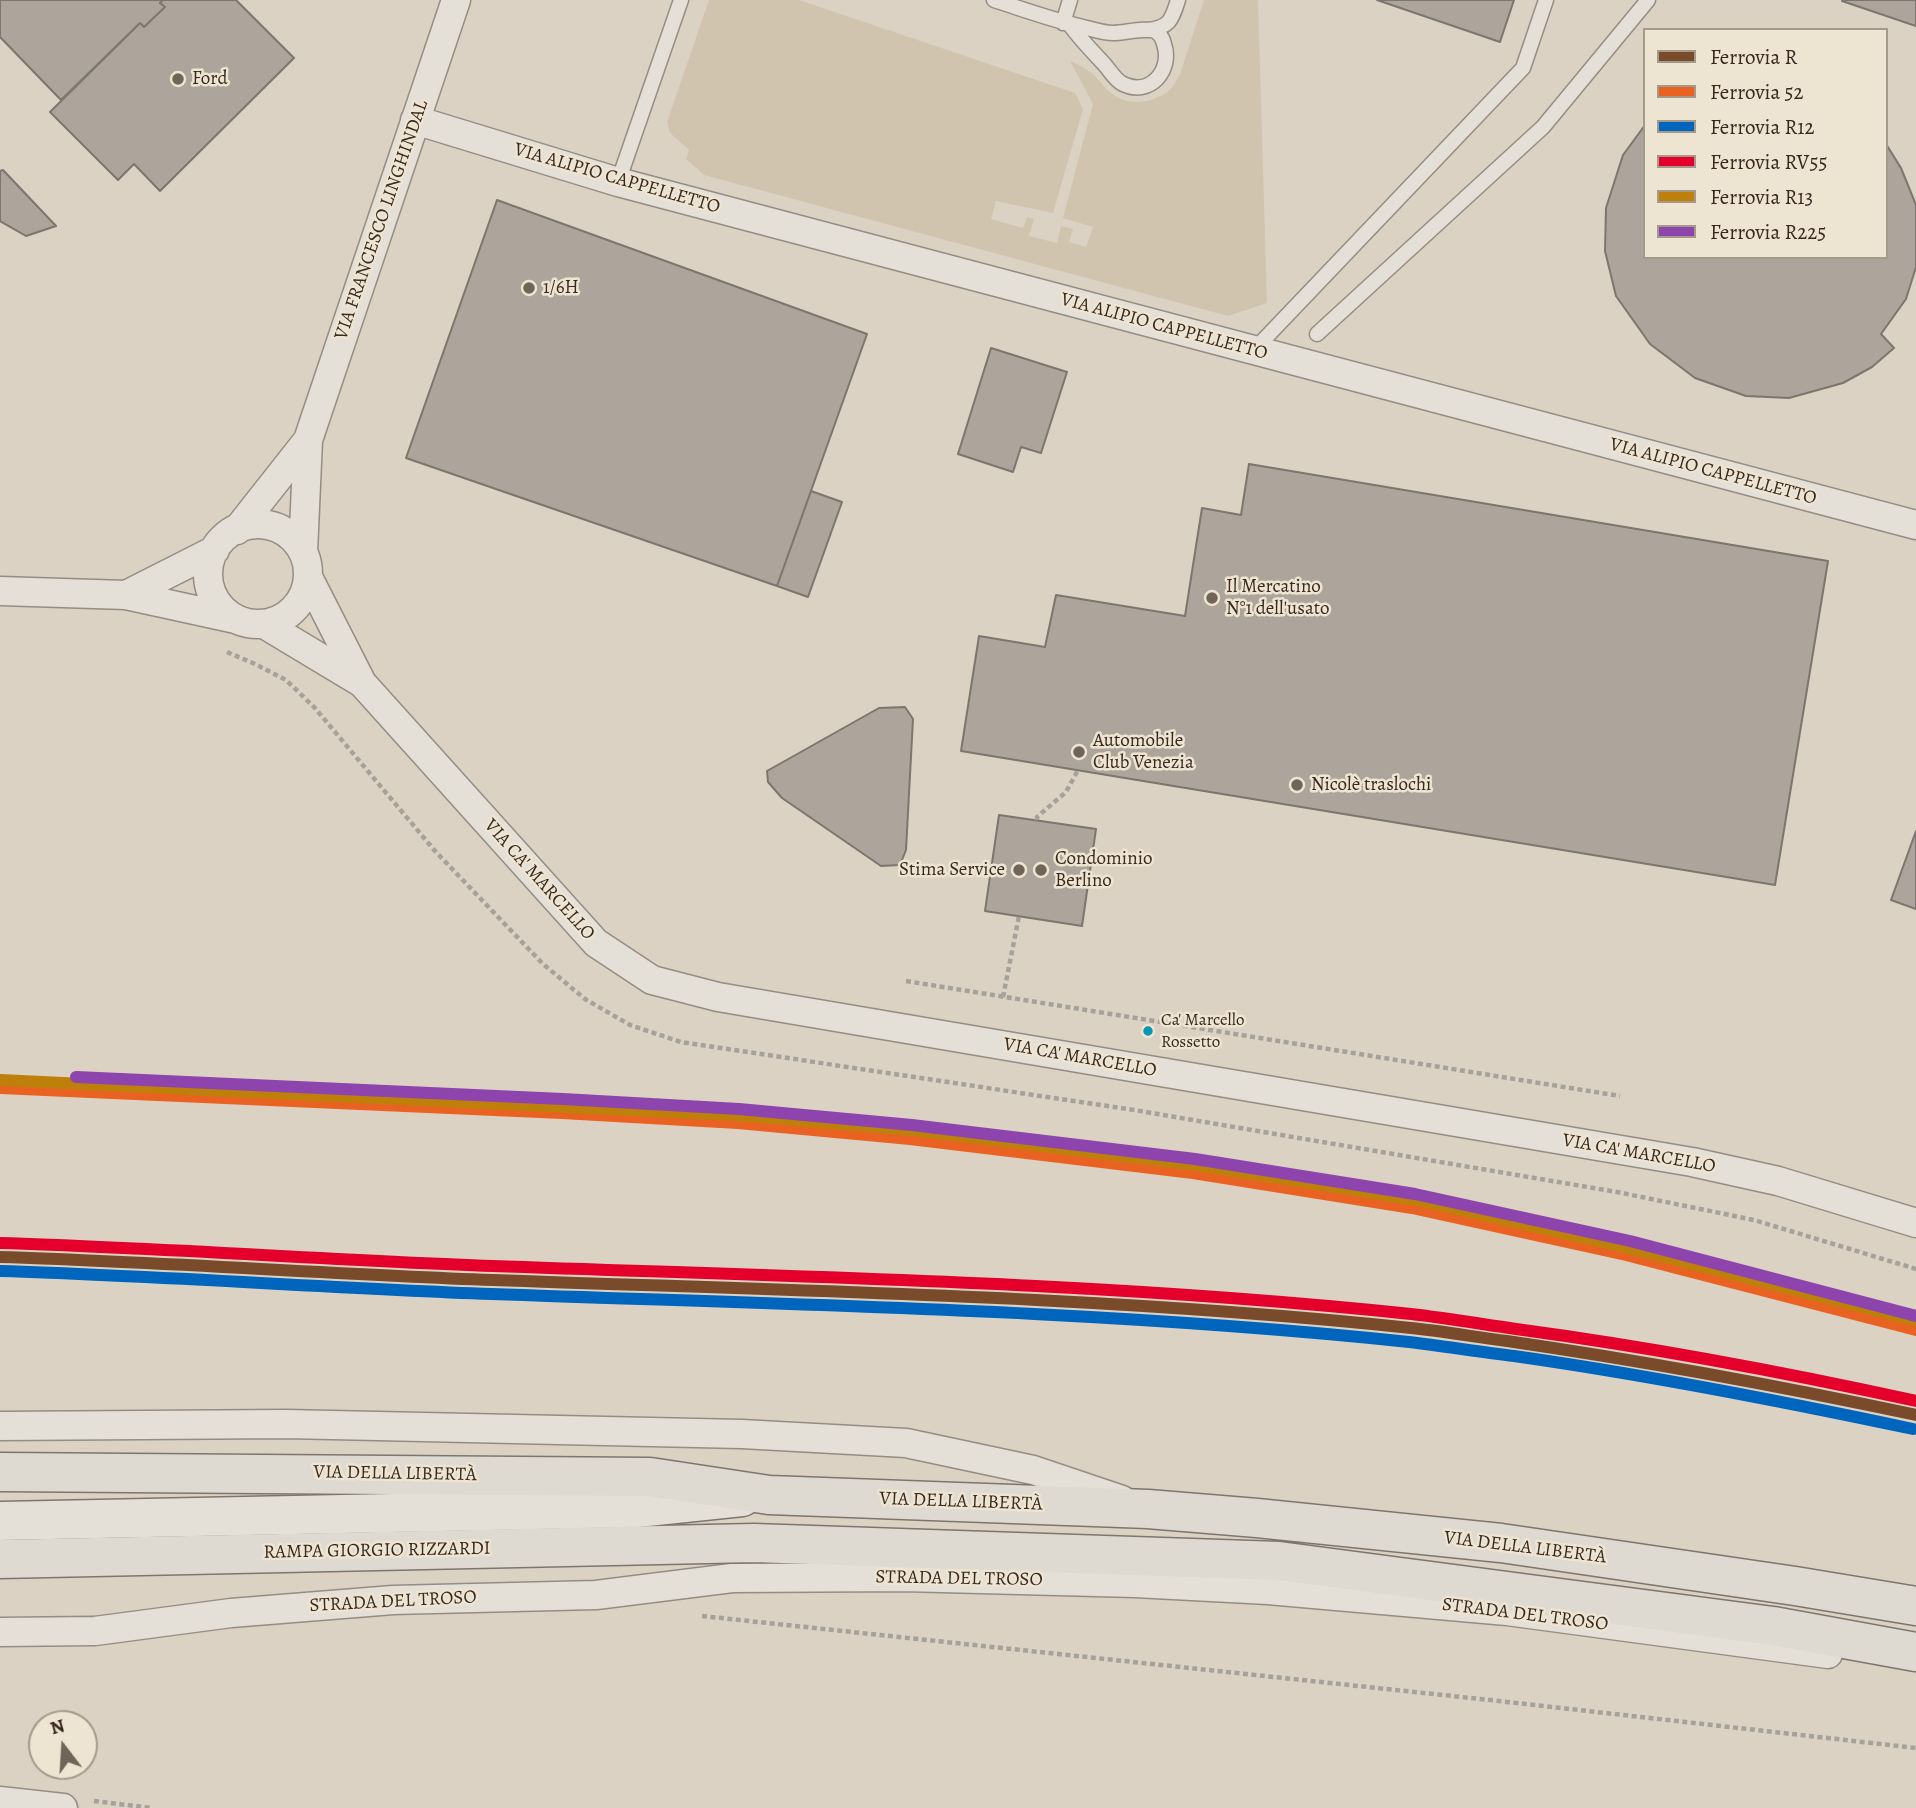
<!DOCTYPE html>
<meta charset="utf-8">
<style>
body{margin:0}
#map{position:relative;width:1916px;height:1808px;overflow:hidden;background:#dbd2c3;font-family:Alegreya,serif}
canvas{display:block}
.legend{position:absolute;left:1643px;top:28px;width:245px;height:231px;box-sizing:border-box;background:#eee4d2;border:2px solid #a5998b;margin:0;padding:9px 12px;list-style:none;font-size:21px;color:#382820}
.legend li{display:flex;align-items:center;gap:14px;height:35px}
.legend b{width:35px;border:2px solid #a5998b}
.north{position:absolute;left:28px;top:1710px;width:70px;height:70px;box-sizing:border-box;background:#eee4d2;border:2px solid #a5998b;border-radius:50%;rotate:343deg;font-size:19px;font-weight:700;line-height:28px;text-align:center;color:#382820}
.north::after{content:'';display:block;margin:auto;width:24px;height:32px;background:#716459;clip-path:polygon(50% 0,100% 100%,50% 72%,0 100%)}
</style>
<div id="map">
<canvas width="1916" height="1808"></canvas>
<ul class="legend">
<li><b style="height:9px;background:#7a4b2a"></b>Ferrovia R</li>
<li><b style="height:9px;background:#e96222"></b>Ferrovia 52</li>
<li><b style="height:9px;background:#0065bd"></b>Ferrovia R12</li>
<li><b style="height:9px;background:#e4002b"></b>Ferrovia RV55</li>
<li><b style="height:9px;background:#be800a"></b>Ferrovia R13</li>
<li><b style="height:9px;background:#8e44ad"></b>Ferrovia R225</li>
</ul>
<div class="north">N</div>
</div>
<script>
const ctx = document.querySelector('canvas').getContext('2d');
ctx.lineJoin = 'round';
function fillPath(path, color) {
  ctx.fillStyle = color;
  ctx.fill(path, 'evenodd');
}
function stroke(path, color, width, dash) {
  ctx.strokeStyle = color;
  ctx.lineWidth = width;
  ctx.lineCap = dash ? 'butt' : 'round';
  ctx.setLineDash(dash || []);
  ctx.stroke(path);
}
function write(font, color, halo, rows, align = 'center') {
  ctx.font = font + ' Alegreya,serif';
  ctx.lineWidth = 5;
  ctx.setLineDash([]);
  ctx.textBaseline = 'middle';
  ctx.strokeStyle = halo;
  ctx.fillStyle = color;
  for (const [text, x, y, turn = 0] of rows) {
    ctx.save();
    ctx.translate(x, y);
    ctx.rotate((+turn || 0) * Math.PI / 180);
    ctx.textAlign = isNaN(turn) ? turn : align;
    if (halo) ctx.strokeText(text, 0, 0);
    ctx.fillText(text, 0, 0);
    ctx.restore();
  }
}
fillPath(new Path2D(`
 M709 0H799L1075 93 1083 109 1053 213 996 201 991 219 1023 228 1027 217 1034 219 1029 236 1057 243 1061 226 1073 229 1069 242 1086 247 1093 227 1063 218 1093 104 1070 61C1079 65 1087 69 1094 75 1101 82 1106 90 1114 95 1129 106 1152 103 1167 92 1173 88 1176 81 1180 74L1204 0H1258L1267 303 1228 316 704 175 686 159 689 150 670 133 667 122Z`), '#d1c4af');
const building = new Path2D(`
 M0 0H163L160 3 165 7 144 27 140 23 61 100 0 37Z
 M163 0H236L294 58 160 191 134 164 118 180 50 112 140 23 144 27 165 7 160 3Z
 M1377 0H1514L1500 42Z
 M1916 0V26L1842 1 1843 0Z
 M1645 125V257H1886V144L1901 168 1916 205V267L1906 299 1881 334 1894 348 1872 367 1843 383 1789 398 1746 396 1695 378 1650 344 1616 296 1605 251 1606 208 1623 155Z
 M3 170 56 226 26 236 0 221V171Z
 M497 200 867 334 777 586 406 458Z
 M991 348 1067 372 1041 453 1021 447 1013 472 958 454Z
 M1249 464 1828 561 1775 885 961 751 979 636 1045 647 1056 595 1185 616 1202 508 1241 515Z
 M811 491 842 502 808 597 777 586Z
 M905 707 913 719 906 850 900 865 881 866 782 798 768 782 767 771 879 708Z
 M999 815 1096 829 1082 926 985 911Z
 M1916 831V909L1891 900Z`);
fillPath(building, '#ada59b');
stroke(building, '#7d766e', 2);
const lane = new Path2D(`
 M994 0C1025 10 1055 21 1087 28 1095 30 1104 33 1113 33 1124 33 1146 27 1155 31 1160 34 1163 39 1164 44 1173 70 1150 97 1123 84 1115 80 1111 72 1105 65 1093 52 1081 40 1070 25
 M1063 23 1070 0
 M1147 30C1170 28 1172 19 1178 0
 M618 182 681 0
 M1317 334 1543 127 1648 0
 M1254 350 1523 68 1546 0`);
const street = new Path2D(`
 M415 120 618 182 1916 525
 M208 574a50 50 0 1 1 100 0a50 50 0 1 1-100 0Z
 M237 530 308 440
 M303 552 308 440 456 0
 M308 577 362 683 596 943 652 980 718 997 1692 1162 1778 1181 1916 1223
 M0 591 126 595 236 619
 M126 595 215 550
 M264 624 362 683
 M0 1426 286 1424 742 1434 906 1443 1033 1470 1122 1500
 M0 1632 95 1631 231 1613 393 1600 596 1595 732 1578 903 1577 1135 1583 1268 1590 1507 1611 1828 1654
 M0 1801 63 1808`);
const secondary = new Path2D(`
 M0 1521 637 1508 742 1497`);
const highway = new Path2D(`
 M0 1472 650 1477 769 1495 1148 1509 1257 1518 1501 1543 1795 1586 1916 1606
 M0 1559 754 1543 1279 1561 1773 1626 1916 1652`);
stroke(lane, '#948d83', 17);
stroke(street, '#948d83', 31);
stroke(secondary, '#7d766e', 41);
stroke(highway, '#7d766e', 41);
stroke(new Path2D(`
 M227 652 255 664 286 680 314 707 435 851 543 964 585 999 630 1025 681 1042 1134 1110 1617 1192 1754 1220 1916 1269
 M1037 820V817L1066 792 1078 770
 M906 981 1620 1096
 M1003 997 1019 916
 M702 1616 1499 1701 1916 1748
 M94 1801 152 1808`), '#a6a19a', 4.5, [5, 3.5]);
stroke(lane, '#e4dfd7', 14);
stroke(street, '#e4dfd7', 28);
stroke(secondary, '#e4dfd7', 38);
stroke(highway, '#dedad1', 38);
stroke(new Path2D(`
 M0 1257C164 1262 329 1274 493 1280 799 1291 1106 1296 1411 1328 1443 1331 1475 1337 1507 1341 1644 1361 1780 1386 1916 1415`), '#7a4b2a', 12);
stroke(new Path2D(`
 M0 1088 562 1113 738 1123 910 1139 1193 1173 1412 1208 1626 1255 1916 1330`), '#e96222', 12);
stroke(new Path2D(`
 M0 1271C164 1276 328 1288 492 1294 798 1305 1104 1310 1409 1342 1444 1346 1479 1352 1514 1356 1648 1375 1781 1401 1913 1429`), '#0065bd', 12);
stroke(new Path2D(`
 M0 1243C165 1248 329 1260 493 1266 800 1277 1106 1282 1411 1314 1446 1318 1481 1324 1516 1329 1650 1347 1784 1372 1916 1401`), '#e4002b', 12);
stroke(new Path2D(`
 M0 1080 735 1115 912 1130 1196 1165 1417 1200 1629 1248 1913 1320`), '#be800a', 12);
stroke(new Path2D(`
 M76 1077 563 1099 739 1109 912 1125 1195 1159 1415 1194 1630 1241 1916 1316`), '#8e44ad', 12);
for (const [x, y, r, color] of [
 [178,79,7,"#716459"],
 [529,288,7,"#716459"],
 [1212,598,7,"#716459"],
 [1079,752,7,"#716459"],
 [1297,785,7,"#716459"],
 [1019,870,7,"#716459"],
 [1041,870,7,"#716459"],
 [1148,1031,6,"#0896b4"]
]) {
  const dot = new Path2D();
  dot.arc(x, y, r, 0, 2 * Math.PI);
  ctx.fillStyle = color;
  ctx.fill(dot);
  stroke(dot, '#eee4d2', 2.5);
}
write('17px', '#382820', '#eee4d2', [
 ["Ca' Marcello",1161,1021],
 ["Rossetto",1161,1043]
], 'left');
write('19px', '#382820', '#eee4d2', [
 ["Ford",192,79],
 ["1/6H",543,288],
 ["Il Mercatino",1226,587],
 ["N°1 dell'usato",1226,609],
 ["Automobile",1093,741],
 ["Club Venezia",1093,763],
 ["Nicolè traslochi",1311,785],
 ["Condominio",1055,859],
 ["Berlino",1055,881],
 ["Stima Service",1005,870,"right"]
], 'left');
write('19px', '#382820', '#eee4d2', [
 ["VIA ALIPIO CAPPELLETTO",617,179,16],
 ["VIA FRANCESCO LINGHINDAL",382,220,-71],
 ["VIA ALIPIO CAPPELLETTO",1164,327,15],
 ["VIA ALIPIO CAPPELLETTO",1713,472,15],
 ["VIA CA' MARCELLO",539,880,48],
 ["VIA CA' MARCELLO",1080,1058,10],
 ["VIA CA' MARCELLO",1639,1154,10],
 ["VIA DELLA LIBERTÀ",395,1474,1],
 ["VIA DELLA LIBERTÀ",961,1502,2],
 ["VIA DELLA LIBERTÀ",1525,1548,7],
 ["RAMPA GIORGIO RIZZARDI",377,1551,-1],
 ["STRADA DEL TROSO",959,1579,1],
 ["STRADA DEL TROSO",393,1602,-3],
 ["STRADA DEL TROSO",1525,1615,7]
]);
</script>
